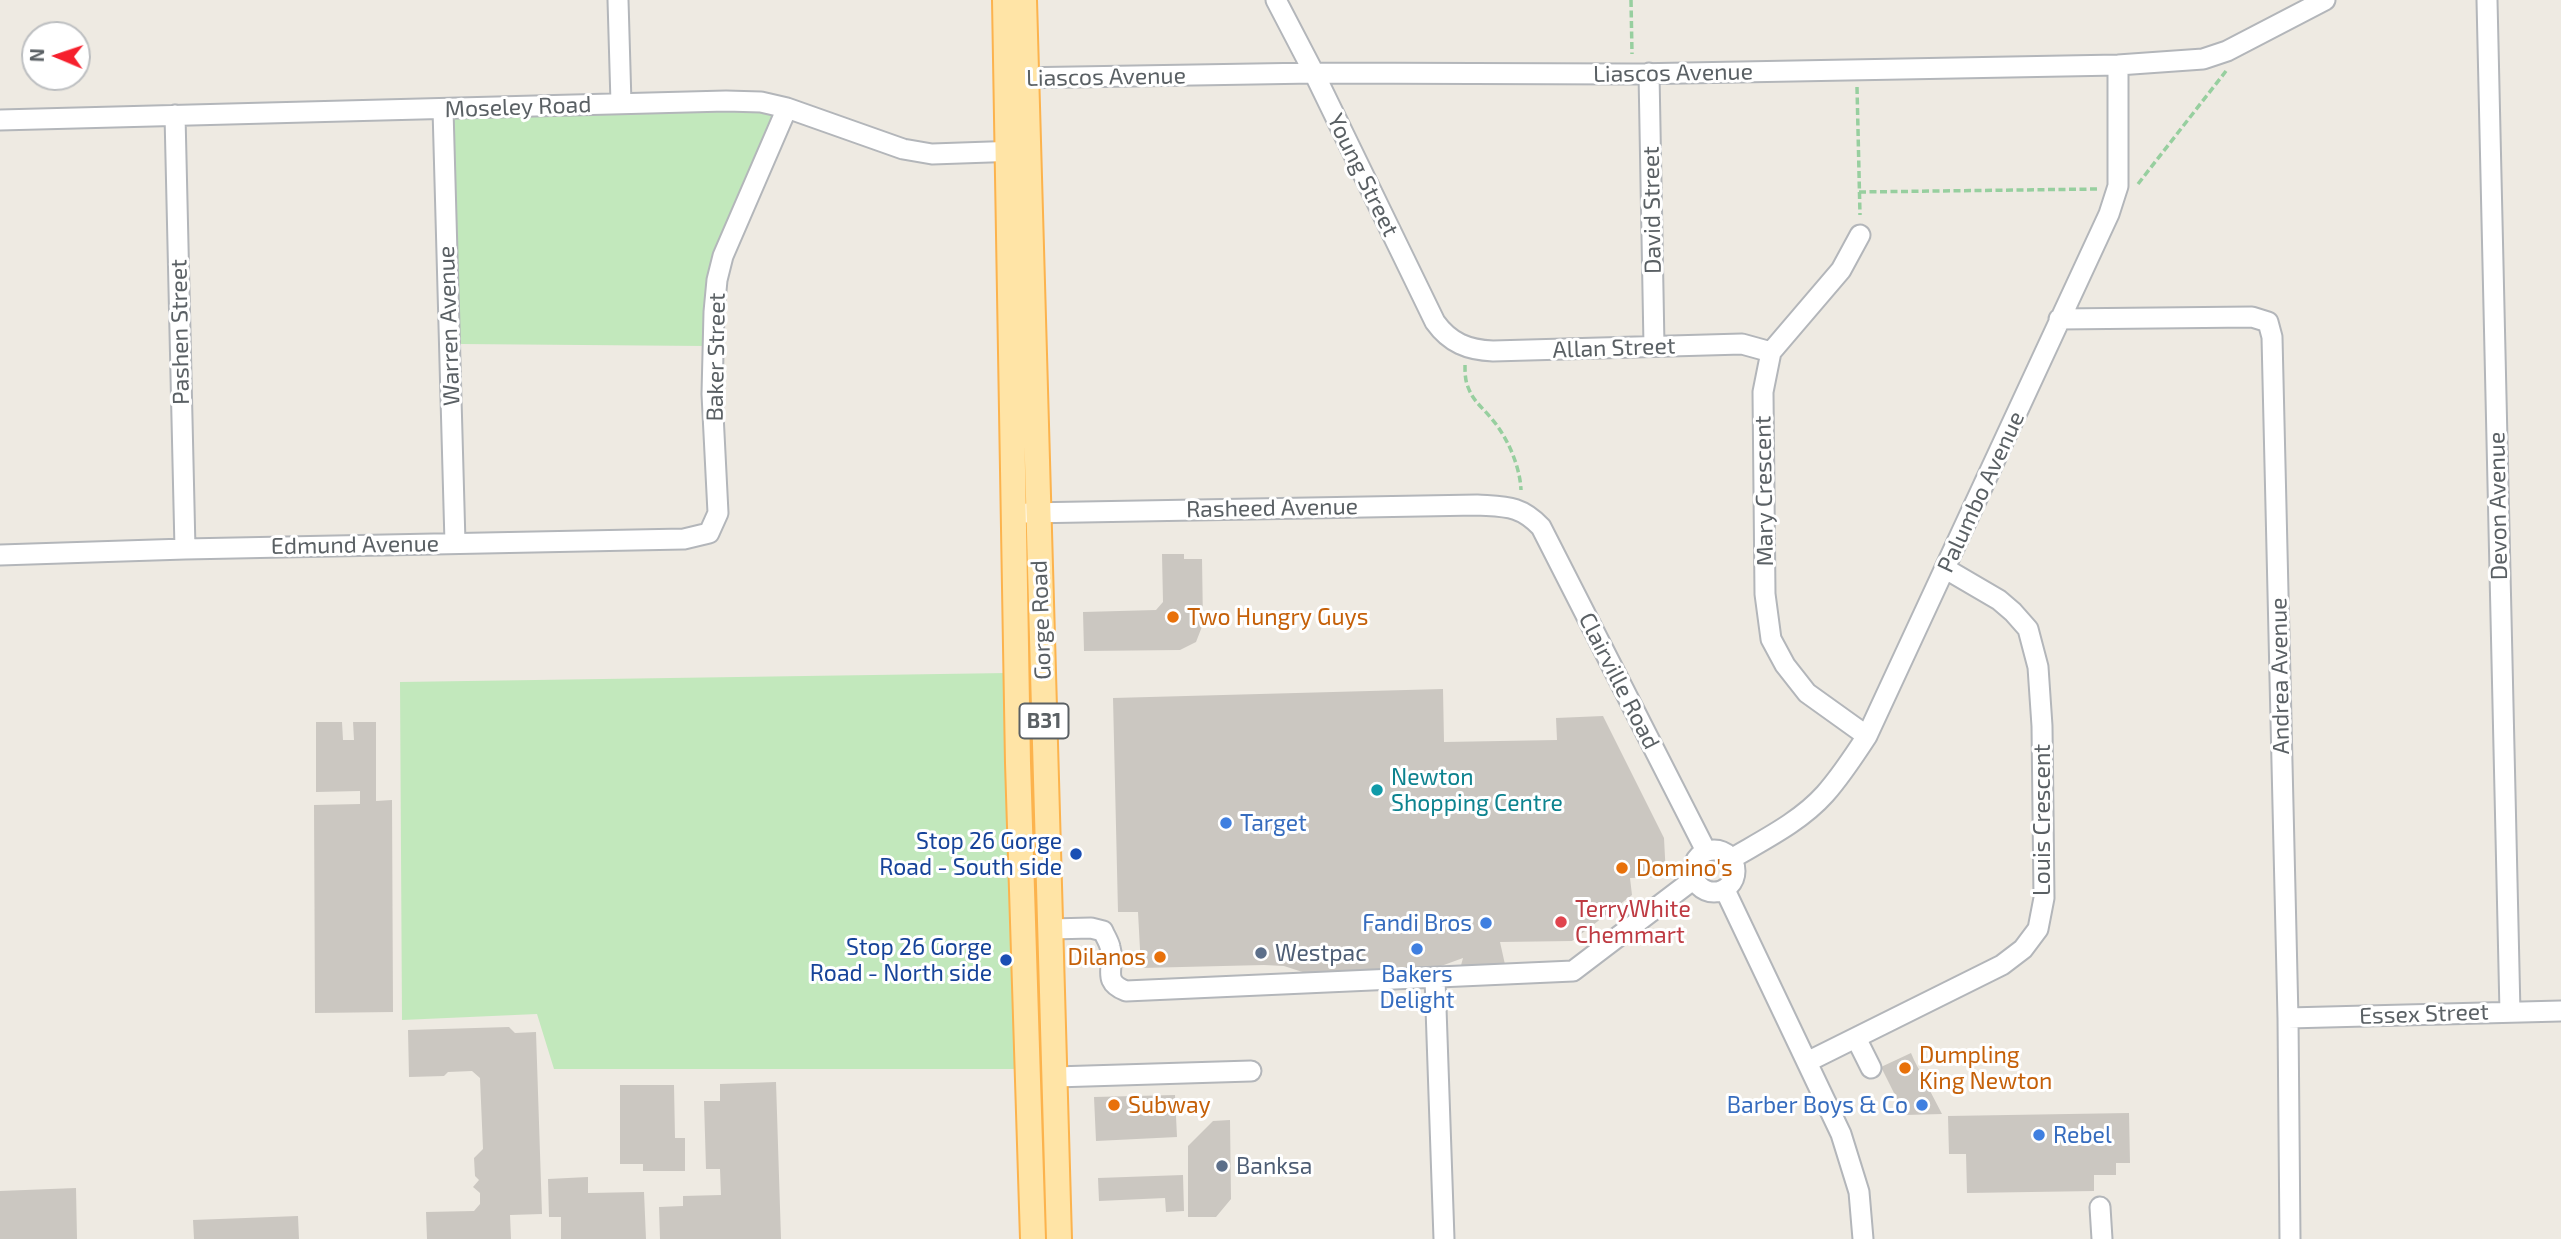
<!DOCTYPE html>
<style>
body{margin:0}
#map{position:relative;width:2561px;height:1239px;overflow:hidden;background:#eeeae2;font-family:"Exo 2",sans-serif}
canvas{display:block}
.north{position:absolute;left:21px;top:21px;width:70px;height:70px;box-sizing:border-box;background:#fff;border:2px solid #bdbfc1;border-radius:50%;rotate:272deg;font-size:19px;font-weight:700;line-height:28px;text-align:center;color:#5a6064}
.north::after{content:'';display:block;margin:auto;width:24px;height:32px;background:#f6202d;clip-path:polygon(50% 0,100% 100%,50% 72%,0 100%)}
</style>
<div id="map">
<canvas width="2561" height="1239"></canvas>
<div class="north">N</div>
</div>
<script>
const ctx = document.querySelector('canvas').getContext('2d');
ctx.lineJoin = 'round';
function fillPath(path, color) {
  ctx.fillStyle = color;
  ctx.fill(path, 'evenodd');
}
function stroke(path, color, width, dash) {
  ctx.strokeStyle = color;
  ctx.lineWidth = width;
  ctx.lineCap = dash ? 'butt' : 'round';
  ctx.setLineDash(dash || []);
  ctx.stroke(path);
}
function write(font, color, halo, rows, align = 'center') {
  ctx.font = font + ' "Exo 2",sans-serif';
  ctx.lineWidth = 6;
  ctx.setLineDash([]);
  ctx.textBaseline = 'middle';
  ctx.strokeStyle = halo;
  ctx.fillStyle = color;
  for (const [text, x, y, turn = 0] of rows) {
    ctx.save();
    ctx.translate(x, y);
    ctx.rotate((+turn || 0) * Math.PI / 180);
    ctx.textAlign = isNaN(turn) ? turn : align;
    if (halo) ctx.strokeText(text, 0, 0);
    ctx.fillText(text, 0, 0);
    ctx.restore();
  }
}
fillPath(new Path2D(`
 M715 108 776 114 709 272 705 346 460 344 451 117Z
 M1008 673 1015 1069H554L537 1014 402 1020 400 682Z`), '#c2e8bc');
fillPath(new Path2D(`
 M1162 554H1184V559H1202L1203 624 1196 642 1180 650 1084 651 1083 612 1156 610 1163 602Z
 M1443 689 1444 742 1557 740 1556 718 1603 716 1664 838 1666 877 1630 878 1632 895 1572 941 1500 942 1506 969H1460L1463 958 1422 973 1318 977 1284 966 1264 965 1141 968 1138 912H1118L1113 698Z
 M316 722H342L343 740H354L353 722H376V801L392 800 393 1012 315 1013 314 805 360 804V791L316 792Z
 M509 1027 515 1033 536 1032 542 1214 510 1215 511 1239H427L426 1212 474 1211 480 1204V1193L473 1187 479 1180 475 1176 474 1158 483 1149 480 1078 472 1071 448 1072 444 1076 409 1077 408 1030Z
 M1911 1053 1914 1060 1942 1114 1905 1115 1881 1067Z
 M776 1082 781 1239H660L659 1207 683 1206V1196L721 1195 720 1169H706L704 1101H720V1084Z
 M620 1085H674L675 1138H685V1171H643V1164H620Z
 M1175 1095 1177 1137 1096 1141 1094 1097Z
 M2129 1113 2130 1163H2116V1175H2094V1191L1967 1193 1966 1154H1949L1948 1116Z
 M1230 1120 1231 1199 1216 1217H1188V1146L1213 1121Z
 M1183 1175 1184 1211 1166 1212 1165 1198 1099 1201 1098 1178Z
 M588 1177V1193L644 1192 646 1239H561V1217H549L548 1179Z
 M76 1188 77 1239H0V1191Z
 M298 1216 299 1239H194L193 1220Z`), '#cbc7c1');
const minor = new Path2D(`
 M618 0 621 103
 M1276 0 1314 73 1435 322C1450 343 1468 350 1493 351L1742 344 1771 352
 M2487 0 2510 1012
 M1649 73 1654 346
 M1014 78 1314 73 1632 74 2118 65 2203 59 2227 51 2325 0
 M443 109 455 543
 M175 115 185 549
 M0 120 726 101 761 102 787 108 903 149 932 154 1019 151
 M1860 235 1841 270 1771 352 1763 392 1765 594 1771 639 1785 665 1807 693 1867 736
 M2059 319 2252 317 2268 322 2272 337 2288 1018 2290 1239
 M1027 513 1477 505C1506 507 1520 505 1541 527L1706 851
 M0 555 185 549 684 539 709 533 718 513 712 394 714 312 717 280 723 256 787 108
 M1693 871a21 21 0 1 1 42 0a21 21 0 1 1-42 0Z
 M1731 859C1763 840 1800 822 1825 794 1841 776 1854 756 1867 736L2109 214 2118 186V65
 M1725 890 1841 1134 1859 1192 1863 1239
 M1051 929 1091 928 1103 931C1105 936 1109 942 1110 947 1116 967 1100 981 1126 991L1573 971 1694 879
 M1435 979 1444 1239
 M2288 1018 2561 1011
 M1856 1038 1871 1068
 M1807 1062 2002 965 2023 949 2038 929 2044 898 2042 726 2038 667 2028 629 2013 612 1999 600 1946 569
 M1055 1077 1251 1071
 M2100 1207 2102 1239`);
const major = new Path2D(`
 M1005 0 1018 763 1033 1239
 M1024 0 1059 1239`);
stroke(minor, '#b3b6ba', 23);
stroke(major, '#fcb34d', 28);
stroke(new Path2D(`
 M1631 0 1632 54
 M1857 87 1860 215
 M2138 184 2226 71
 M1859 192 2097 189
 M1465 365C1465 372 1465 380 1468 387 1473 401 1482 407 1491 418 1507 436 1520 466 1521 490`), '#97cf9f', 3.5, [7, 3.5]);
stroke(minor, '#fff', 19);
stroke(major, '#ffe4a6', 24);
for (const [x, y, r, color] of [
 [1173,617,7,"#e8710a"],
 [1377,790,7,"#0f9aa8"],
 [1226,823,7,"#3f7fe0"],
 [1076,854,7,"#1a4fb4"],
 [1622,868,7,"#e8710a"],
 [1561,922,7,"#e0444e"],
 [1486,923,7,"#3f7fe0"],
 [1417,949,7,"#3f7fe0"],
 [1261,953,7,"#5c6f8a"],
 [1160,957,7,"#e8710a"],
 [1006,960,7,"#1a4fb4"],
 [1905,1068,7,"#e8710a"],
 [1114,1105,7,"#e8710a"],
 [1922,1105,7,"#3f7fe0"],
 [2039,1135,7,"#3f7fe0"],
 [1222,1166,7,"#5c6f8a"]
]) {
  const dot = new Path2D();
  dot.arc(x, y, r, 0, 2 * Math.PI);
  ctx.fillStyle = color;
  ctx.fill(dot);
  stroke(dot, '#fff', 2.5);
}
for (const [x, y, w] of [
 [1044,721,49]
]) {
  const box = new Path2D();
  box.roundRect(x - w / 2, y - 17.5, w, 35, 5);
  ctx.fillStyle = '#fff';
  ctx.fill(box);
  stroke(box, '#5a6064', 2);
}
write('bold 21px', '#5a6064', null, [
 ["B31",1044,721]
]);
write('23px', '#5a6064', '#fff', [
 ["Liascos Avenue",1673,73,-1],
 ["Liascos Avenue",1106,77,-1],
 ["Moseley Road",518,107,-2],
 ["Young Street",1363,175,64],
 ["David Street",1652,210,-91],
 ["Warren Avenue",449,326,-92],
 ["Pashen Street",180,332,-91],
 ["Allan Street",1614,348,-2],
 ["Baker Street",716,357,-89],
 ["Mary Crescent",1764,491,-91],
 ["Palumbo Avenue",1981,492,-65],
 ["Devon Avenue",2498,506,-91],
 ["Rasheed Avenue",1272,508,-1],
 ["Edmund Avenue",355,545,-1],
 ["Gorge Road",1041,620,-92],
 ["Andrea Avenue",2280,676,-91],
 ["Clairville Road",1619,681,63],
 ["Louis Crescent",2042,820,-90],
 ["Essex Street",2424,1014,-2]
]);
write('23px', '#c56008', '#fff', [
 ["Two Hungry Guys",1187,617],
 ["Domino's",1636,868],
 ["Dilanos",1146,957,"right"],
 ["Dumpling",1919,1055],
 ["King Newton",1919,1081],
 ["Subway",1128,1105]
], 'left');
write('23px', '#0d838f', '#fff', [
 ["Newton",1391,777],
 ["Shopping Centre",1391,803]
], 'left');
write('23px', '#366cbe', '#fff', [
 ["Target",1240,823],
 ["Fandi Bros",1472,923,"right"],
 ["Bakers",1417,974,"center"],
 ["Delight",1417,1000,"center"],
 ["Barber Boys & Co",1908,1105,"right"],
 ["Rebel",2053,1135]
], 'left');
write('23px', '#164399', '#fff', [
 ["Stop 26 Gorge",1062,841],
 ["Road - South side",1062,867],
 ["Stop 26 Gorge",992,947],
 ["Road - North side",992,973]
], 'right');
write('23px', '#be3a42', '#fff', [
 ["TerryWhite",1575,909],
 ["Chemmart",1575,935]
], 'left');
write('23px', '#4e5e75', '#fff', [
 ["Westpac",1275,953],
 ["Banksa",1236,1166]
], 'left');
</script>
